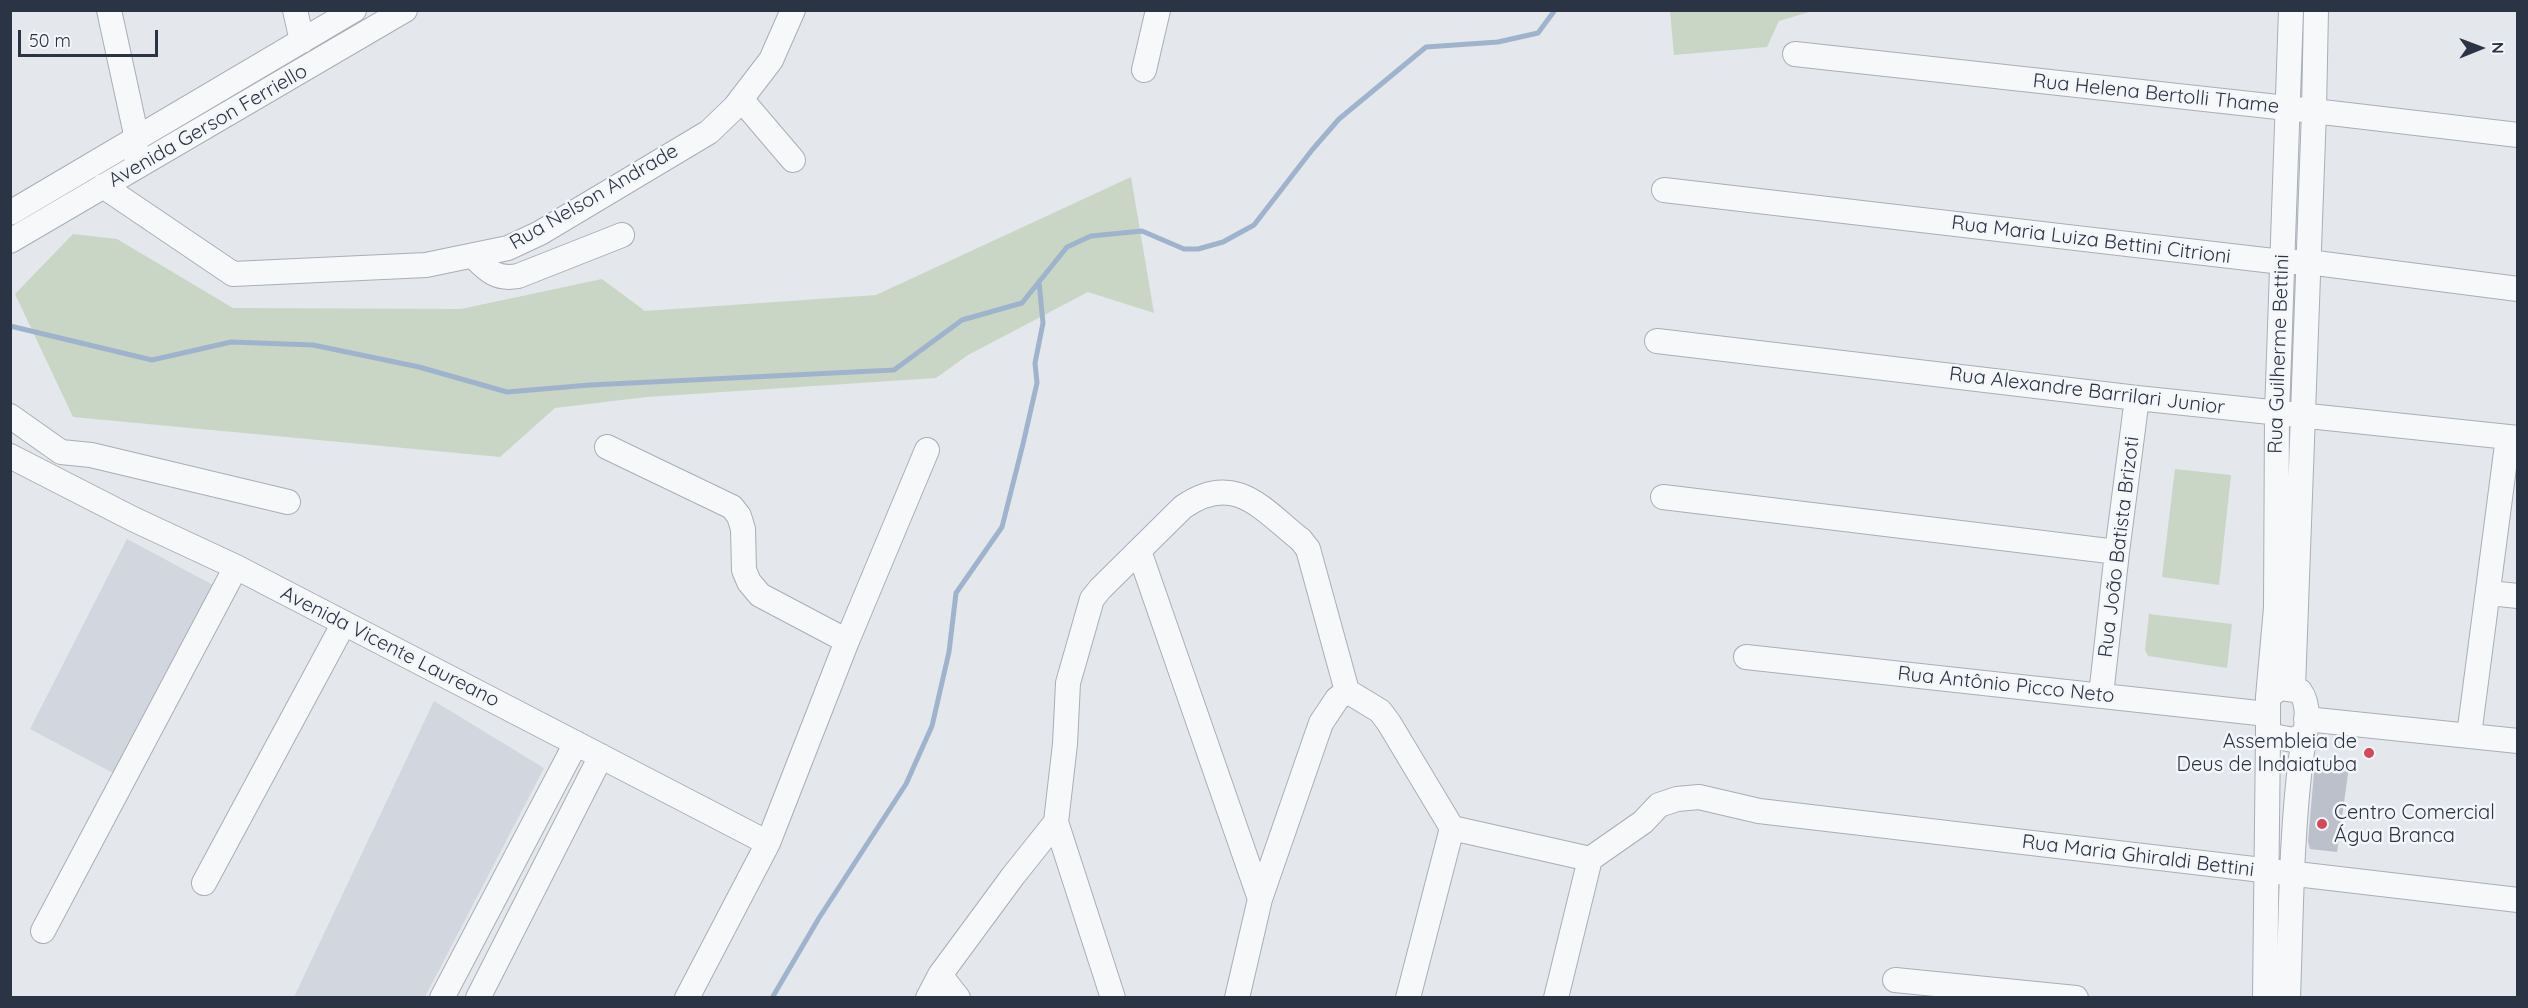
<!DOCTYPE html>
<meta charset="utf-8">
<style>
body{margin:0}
#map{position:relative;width:2528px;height:1008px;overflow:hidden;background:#e4e7ec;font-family:Quicksand,sans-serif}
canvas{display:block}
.frame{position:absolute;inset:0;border:12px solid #2b3445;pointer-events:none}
.north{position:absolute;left:2450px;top:18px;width:60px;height:60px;-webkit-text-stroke:4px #f4f6f9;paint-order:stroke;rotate:89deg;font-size:16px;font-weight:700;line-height:24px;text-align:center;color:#2b3445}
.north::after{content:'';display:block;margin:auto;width:21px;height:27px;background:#2b3445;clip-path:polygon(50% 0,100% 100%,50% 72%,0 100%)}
.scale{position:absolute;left:18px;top:30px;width:140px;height:27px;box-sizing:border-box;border:3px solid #2b3445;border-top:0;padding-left:8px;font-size:18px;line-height:21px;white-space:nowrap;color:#2b3445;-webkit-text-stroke:4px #f4f6f9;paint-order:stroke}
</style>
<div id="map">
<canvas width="2528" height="1008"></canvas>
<div class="frame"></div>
<div class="north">N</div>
<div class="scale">50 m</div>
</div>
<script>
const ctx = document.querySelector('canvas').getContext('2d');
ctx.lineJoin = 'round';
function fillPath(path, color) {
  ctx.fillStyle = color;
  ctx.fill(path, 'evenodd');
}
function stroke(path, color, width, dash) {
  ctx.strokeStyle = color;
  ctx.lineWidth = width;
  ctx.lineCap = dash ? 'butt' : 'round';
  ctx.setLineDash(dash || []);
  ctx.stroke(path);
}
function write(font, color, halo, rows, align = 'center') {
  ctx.font = font + ' Quicksand,sans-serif';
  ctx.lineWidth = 5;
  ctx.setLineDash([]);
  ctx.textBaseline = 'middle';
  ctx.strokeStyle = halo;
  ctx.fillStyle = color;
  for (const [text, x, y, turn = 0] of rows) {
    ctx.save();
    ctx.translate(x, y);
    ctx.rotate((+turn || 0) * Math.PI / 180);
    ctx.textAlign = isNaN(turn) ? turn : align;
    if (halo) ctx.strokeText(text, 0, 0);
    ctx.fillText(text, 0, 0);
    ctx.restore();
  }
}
fillPath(new Path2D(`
 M127 539 213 585 115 774 30 729Z
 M434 701 544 768 425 997H294Z`), '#d2d6de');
fillPath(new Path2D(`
 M1816 10 1779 21 1767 47 1674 55 1670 11Z
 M1131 177 1154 313 1088 292 968 355 936 378 647 397 555 408 500 457 73 417 15 294 73 234 117 239 233 308 461 309 602 279 645 311 876 295Z
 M2175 469 2231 475 2219 585 2162 577Z
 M2149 614 2232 624 2227 668 2148 656 2145 650Z`), '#c9d6c5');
stroke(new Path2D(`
 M10 326 152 360 231 342 313 345 419 367 507 392 590 385 894 370 962 320 1022 303 1067 247 1091 236 1142 231 1184 249H1198L1223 242 1254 225 1312 150 1339 119 1426 47 1498 42 1538 33 1555 10
 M772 998 819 918 906 784 932 726 949 652 956 593 1002 527 1023 444 1037 383 1035 363 1043 323 1039 282`), '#9fb4cc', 5);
fillPath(new Path2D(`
 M2315 762 2349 767 2337 852 2310 849 2308 841Z`), '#bbc0ca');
const minor = new Path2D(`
 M109 10 137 139 134 152
 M295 10 302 41
 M1795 54 2314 111 2518 135
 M1144 70 1158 10
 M741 99 793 160
 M103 186 233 274 426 265 508 248 540 233 709 132 735 107 771 60 793 10
 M1664 190 2282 262H2308L2518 289
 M10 213 354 10
 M10 241 405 10
 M474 257C488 271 497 280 518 276L622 235
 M1657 341 2137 398 2518 438
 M10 416 61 452 91 455 288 502
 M607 447 732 507 739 516 743 529 744 570 749 582 760 595 847 641 768 843 687 998
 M10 456 133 519 236 567 768 843
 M1663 497 2117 552
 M1139 551 1260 899
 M2489 593 2518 596
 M847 641 927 450
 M1746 657 2267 714
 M2293 688 2314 111 2316 10
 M2101 695 2117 552 2137 398
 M2268 697 2276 608 2277 413 2291 10
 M2306 719 2518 741
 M2469 735 2508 437
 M1056 822 1113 998
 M204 883 344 623
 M43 931 236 567
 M940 975 958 998
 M1895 980 2076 998
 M442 998 576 743
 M478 998 601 756
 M928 998 940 975 1013 876 1056 822 1065 744 1068 683 1092 599 1100 589 1183 507C1235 471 1262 509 1301 540L1308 549 1347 691 1380 711 1389 723 1452 828 1590 859
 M1237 998 1260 899 1321 723 1337 699 1347 691
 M1408 998 1452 828
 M1556 998 1590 859 1643 822 1659 805 1677 799 1699 797 1759 811 2518 900
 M2265 998 2268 735
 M2288 998C2291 918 2291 837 2301 758 2304 738 2313 709 2300 691L2280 688 2268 697V735L2293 740 2305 734`);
stroke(minor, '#a9aeb7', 26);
stroke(minor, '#f7f8fa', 24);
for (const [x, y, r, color] of [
 [2369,753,6,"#d1495b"],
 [2322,824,6,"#d1495b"]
]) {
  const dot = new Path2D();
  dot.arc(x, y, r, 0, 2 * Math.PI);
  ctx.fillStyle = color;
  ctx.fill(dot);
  stroke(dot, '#f4f6f9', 2);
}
write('20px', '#2b3445', '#f4f6f9', [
 ["Rua Helena Bertolli Thame",2156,94,6],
 ["Avenida Gerson Ferriello",208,126,-30],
 ["Rua Nelson Andrade",594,197,-30],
 ["Rua Maria Luiza Bettini Citrioni",2091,240,7],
 ["Rua Guilherme Bettini",2279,354,-88],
 ["Rua Alexandre Barrilari Junior",2087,391,7],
 ["Rua João Batista Brizoti",2119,547,-83],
 ["Avenida Vicente Laureano",390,647,27],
 ["Rua Antônio Picco Neto",2006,685,6],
 ["Rua Maria Ghiraldi Bettini",2138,856,7]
]);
write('20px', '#2b3445', '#f4f6f9', [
 ["Assembleia de",2357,742],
 ["Deus de Indaiatuba",2357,765],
 ["Centro Comercial",2334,813,"left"],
 ["Água Branca",2334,836,"left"]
], 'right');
</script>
